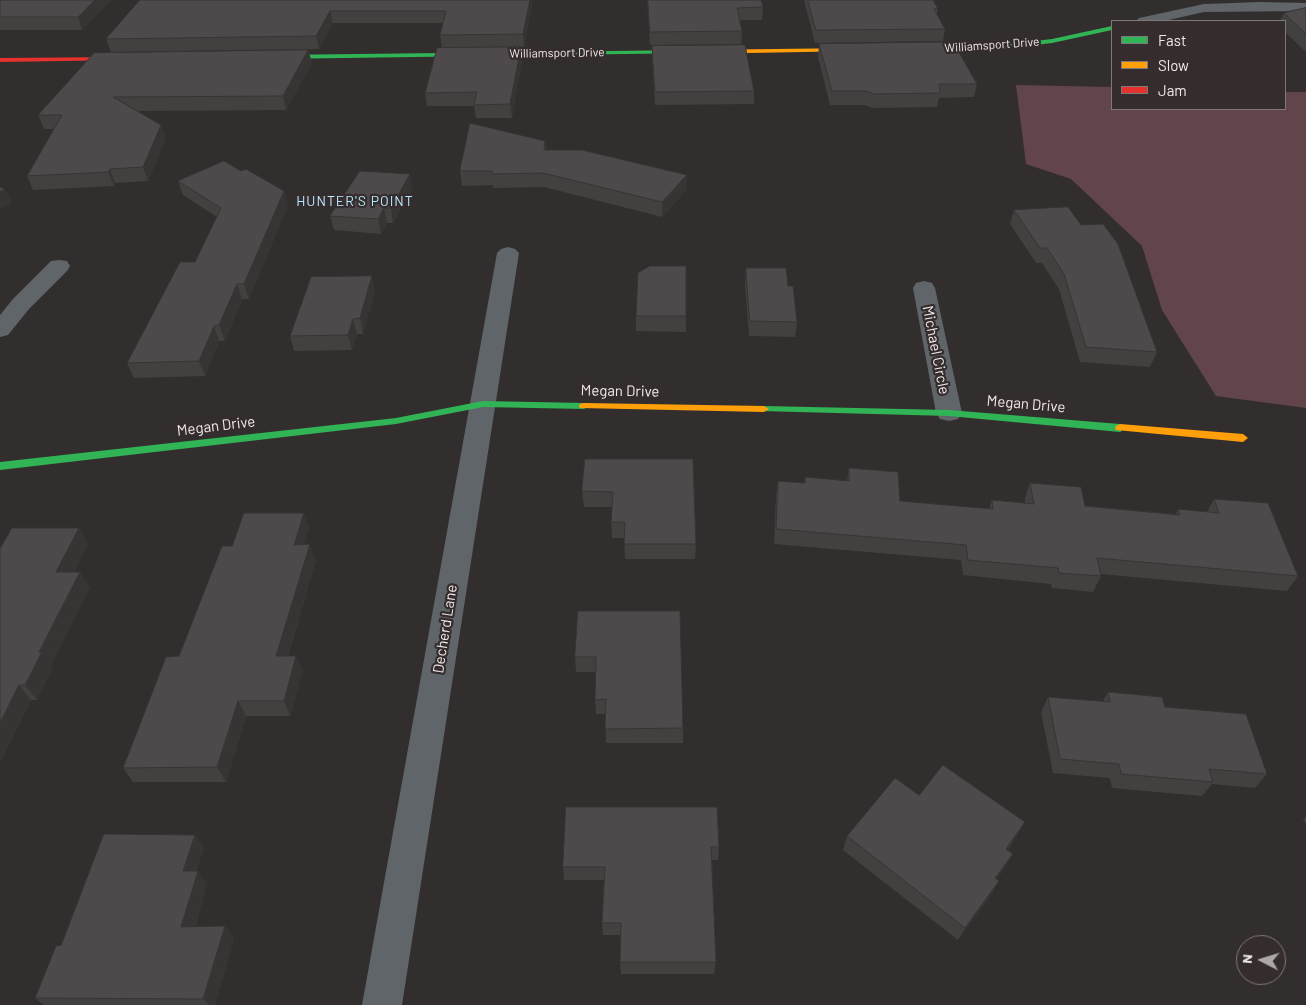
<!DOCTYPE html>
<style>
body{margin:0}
#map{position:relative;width:1306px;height:1005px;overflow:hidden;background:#332e2e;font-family:Barlow,sans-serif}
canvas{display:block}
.legend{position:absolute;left:1111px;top:20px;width:175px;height:90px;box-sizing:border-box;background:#352c2d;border:1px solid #7f7879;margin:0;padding:6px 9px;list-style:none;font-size:15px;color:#efe9ea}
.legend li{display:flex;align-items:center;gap:10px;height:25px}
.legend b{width:25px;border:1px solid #7f7879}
.north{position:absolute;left:1236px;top:935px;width:50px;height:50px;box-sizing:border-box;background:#352c2d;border:1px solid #7f7879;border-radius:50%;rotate:275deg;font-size:14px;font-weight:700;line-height:20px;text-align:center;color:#efe9ea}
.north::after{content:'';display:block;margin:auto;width:18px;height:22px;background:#ada8a8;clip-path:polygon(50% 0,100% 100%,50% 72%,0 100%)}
</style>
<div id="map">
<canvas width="1306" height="1005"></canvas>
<ul class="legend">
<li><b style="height:6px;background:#30b455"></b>Fast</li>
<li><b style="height:6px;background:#ff9f0a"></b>Slow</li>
<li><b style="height:6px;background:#e5322d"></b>Jam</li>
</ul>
<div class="north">N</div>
</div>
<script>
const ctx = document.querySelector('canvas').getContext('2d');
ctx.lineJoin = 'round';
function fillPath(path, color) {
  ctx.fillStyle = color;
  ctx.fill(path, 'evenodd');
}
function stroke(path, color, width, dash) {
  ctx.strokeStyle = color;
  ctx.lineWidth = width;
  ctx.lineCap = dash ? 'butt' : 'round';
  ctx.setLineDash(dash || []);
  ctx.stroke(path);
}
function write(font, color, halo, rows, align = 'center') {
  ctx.font = font + ' Barlow,sans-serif';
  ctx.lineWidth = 4.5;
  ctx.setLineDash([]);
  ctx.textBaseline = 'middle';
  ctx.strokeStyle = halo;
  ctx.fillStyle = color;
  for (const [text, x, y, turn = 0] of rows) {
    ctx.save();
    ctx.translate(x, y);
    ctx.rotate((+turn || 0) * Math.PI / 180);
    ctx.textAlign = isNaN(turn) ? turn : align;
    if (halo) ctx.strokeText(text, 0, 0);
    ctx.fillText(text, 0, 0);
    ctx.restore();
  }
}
fillPath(new Path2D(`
 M1016 85 1112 87V109H1285V92H1306V408L1216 396 1162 310 1142 246 1071 179 1026 164Z`), '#61454a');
fillPath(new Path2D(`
 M1260 2 1306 3V11L1204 12 1164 21H1136L1139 18 1204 4Z
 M508 247 515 249 519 253 402 1005H362L497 253 501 249Z
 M59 260 67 261 70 266 67 271 29 309 8 335 0 337V315L13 299 51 261Z
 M924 281 932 283 935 288 962 413 958 419 949 421 940 419 936 413 913 288 916 283Z`), '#5f6568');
fillPath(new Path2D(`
 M1112 26V30L1052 43 1001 49 919 51 916 49 919 47 1001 45 1052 39Z
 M694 50 696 51V53L274 59 271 57 274 55Z
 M483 401 584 403 589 406 584 409 483 407 396 424 0 470V462L396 418Z
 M764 406 949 410 1120 424 1125 428 1120 432 949 416 760 411 759 409 760 407Z`), '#30b455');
fillPath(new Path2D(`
 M856 48 858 49V51L694 54 691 52 694 50Z
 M584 403 764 406 769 409 764 412 580 408 579 406 580 404Z
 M1120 424 1243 434 1248 438 1243 442 1116 430 1115 428 1116 426Z`), '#ff9f0a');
fillPath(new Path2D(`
 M126 57 128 58V60L0 62V58Z`), '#e5322d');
fillPath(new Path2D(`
 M111 0 82 30H0V1Z
 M140 0 532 3 524 47 442 48 440 35 443 23H333L319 49 111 52 106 39Z
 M647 0H761L763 7 762 20H740L742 31 741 44 650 45Z
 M804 0H933L938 9 937 14 945 29 943 41 815 43Z
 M1306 8V52L1285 32V21H1280L1284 13Z
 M819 44 977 84 974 97 939 98 937 107 872 108 865 105H830L818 57Z
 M652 46 754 91V104L655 105 652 59Z
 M521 47 522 60 512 118H476L474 106H427L425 93Z
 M308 50 312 63 286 110 136 111 161 125 166 139 148 181 115 183 114 186 33 190 27 176 54 129H44L38 115Z
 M545 141 546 150 687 189 662 217 544 187 493 188V185L462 186 460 171Z
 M241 171 284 191 288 205 249 299H242L225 341H219L205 376 134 378 127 363 195 262 217 217 183 195 178 181Z
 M413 188 393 223H387L381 234 334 230 330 216Z
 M1014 210 1157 352 1150 367 1080 362 1059 289 1042 263H1036L1010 224Z
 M746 268 788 286 797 322 795 337 749 336 745 283Z
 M375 291 363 334H357L352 350 294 351 290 336Z
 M636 316H686V332L636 331Z
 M585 459 696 544 695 559H625L624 538H612L611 522 612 507H584L582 491Z
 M849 468 900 501 989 509 992 500 1025 503V498L1030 483 1085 506 1176 514 1178 509 1207 512 1214 499 1298 576 1287 591 1100 574 1101 576 1093 592 1052 588 1051 584 963 575 961 560 774 544 776 496 778 481 805 483V477L847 481Z
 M304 513 309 529 304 544 316 560 288 656 303 671 290 716H246L226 782H133L123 768 179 656 232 546Z
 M79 528 88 544 74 572 90 587 51 665 53 667 37 700H31L0 762V549Z
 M578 611 683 728V743H606L605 714H596L595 700 596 672H576L575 657Z
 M1108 692 1165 707 1267 774 1255 788 1212 784 1202 796 1112 788 1110 778 1053 773 1041 712 1048 697 1103 701Z
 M919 795 1017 836 1008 850 1005 867 997 879 992 894 958 940 843 850 847 836Z
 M566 807 719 847 718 860H712L716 962 714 974H621L620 962 621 935H603L602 923 604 880H564L563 867Z
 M1306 816V823L1303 820Z
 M195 835 204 848 196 871 207 884 195 927 225 926 234 939 215 1005H44L35 998 61 945Z`), '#434040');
fillPath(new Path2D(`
 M95 0H111L82 30 78 17Z
 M530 0H532V3L524 47 523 34Z
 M330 11 333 23 319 49 316 36Z
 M521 47 522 60 512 118 510 104Z
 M308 50 312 63 286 110 283 96Z
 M161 125 166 139 148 181 143 167Z
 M110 169 115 183 114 186 108 172Z
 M410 174 413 188 393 223 391 208Z
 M687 175V189L662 217V202Z
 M5 189 12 203 0 210V192Z
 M284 191 288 205 249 299 244 284Z
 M384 208 387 223 381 234 378 219Z
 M372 276 375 291 363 334 360 318Z
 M237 284 242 299 225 341 219 325Z
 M353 319 357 334 352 350 348 335Z
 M214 326 219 341 205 376 199 361Z
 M304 513 309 529 300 560 294 545Z
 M79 528 88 544 66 587 56 572Z
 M310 544 316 560 283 671 276 656Z
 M80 572 90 587 51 665 53 667 37 700 25 685 39 652Z
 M296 656 303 671 290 716 284 701Z
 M19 685 31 700 0 762V723Z
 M238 701 246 716 226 782 217 767Z
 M1025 822 1017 836 999 862 1006 849Z
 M195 835 204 848 192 884 183 871Z
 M1013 854 1005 867 988 891 995 878Z
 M198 871 207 884 191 939 181 927Z
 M999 881 992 894 958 940 965 928Z
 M225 926 234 939 215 1005H209L203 999Z`), '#373434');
const building = new Path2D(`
 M2 0H95L78 17H0V1Z
 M140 0H530L523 34 440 35 446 11H330L316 36 106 39Z
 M648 0H761L763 7 737 8 742 31 650 32Z
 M808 0H933L938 9H934L945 29 816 30Z
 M1306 8V34L1284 13Z
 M953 42 977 84H939L940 93 874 94 867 91H832L819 44Z
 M745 45 754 91 655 92 652 46Z
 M521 47 510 104 474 105 477 92 425 93 437 48Z
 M308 50 283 96 113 97 161 125 143 167 110 169 108 172 27 176 62 115H38L94 53Z
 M470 123 545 141 544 150H582L687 175 662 202 543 173 492 174V171H460Z
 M224 161 241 171 246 169 284 191 244 284H237L219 325 214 326 199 361 127 363 180 262H195L221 208 178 181Z
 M360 171 410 174 391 208H384L378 219 330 216Z
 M0 187 5 189 0 192Z
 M1068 207 1081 225 1103 224 1118 244 1157 352 1086 347 1064 274 1047 248H1040L1014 210Z
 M650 266H686V316H636L638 273Z
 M746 268H786L788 286H793L797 322 750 321Z
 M372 276 360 318 353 319 348 335 290 336 311 277Z
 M585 459H693L696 544H624L625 522H611L613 492 582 491Z
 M849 468 898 472 900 501 993 509 992 500 1034 504 1030 483 1081 487 1085 506 1180 515 1178 509 1219 513 1214 499 1268 503 1298 576 1097 558 1101 576 1059 573 1058 568 968 560 966 545 776 529 778 481 805 483V477L849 481Z
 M244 513H304L294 545 310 544 276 656H296L284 701H238L217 767 123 768 166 657 179 656 222 546H232Z
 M12 528H79L56 572H80L39 652H42L25 685H19L0 723V549Z
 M578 611H680L683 728 605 729 606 699 595 700 596 657H575Z
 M1108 692 1162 697 1165 707 1246 714 1267 774 1209 769 1213 782 1121 774 1119 764 1060 759 1048 697 1110 702Z
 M943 765 1025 822 1006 849 1013 854 995 878 999 881 965 928 847 836 895 778 919 795Z
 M566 807H717L719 847H711L716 962H620L621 923H602L605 867H563Z
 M104 834 195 835 183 871H198L181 927 225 926 203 999 35 998 56 946 61 945Z`);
fillPath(building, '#4e4a4b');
stroke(building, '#373434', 1);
write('12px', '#efe9ea', '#352c2d', [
 ["Williamsport Drive",992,45,-4],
 ["Williamsport Drive",557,53,-1]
]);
ctx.letterSpacing = '1px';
write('14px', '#b6e9fe', '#352c2d', [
 ["HUNTER'S POINT",355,201]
]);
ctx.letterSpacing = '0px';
write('15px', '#efe9ea', '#352c2d', [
 ["Michael Circle",936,350,79],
 ["Megan Drive",620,391,1],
 ["Megan Drive",1026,404,5],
 ["Megan Drive",216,426,-7],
 ["Decherd Lane",445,629,-81]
]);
</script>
